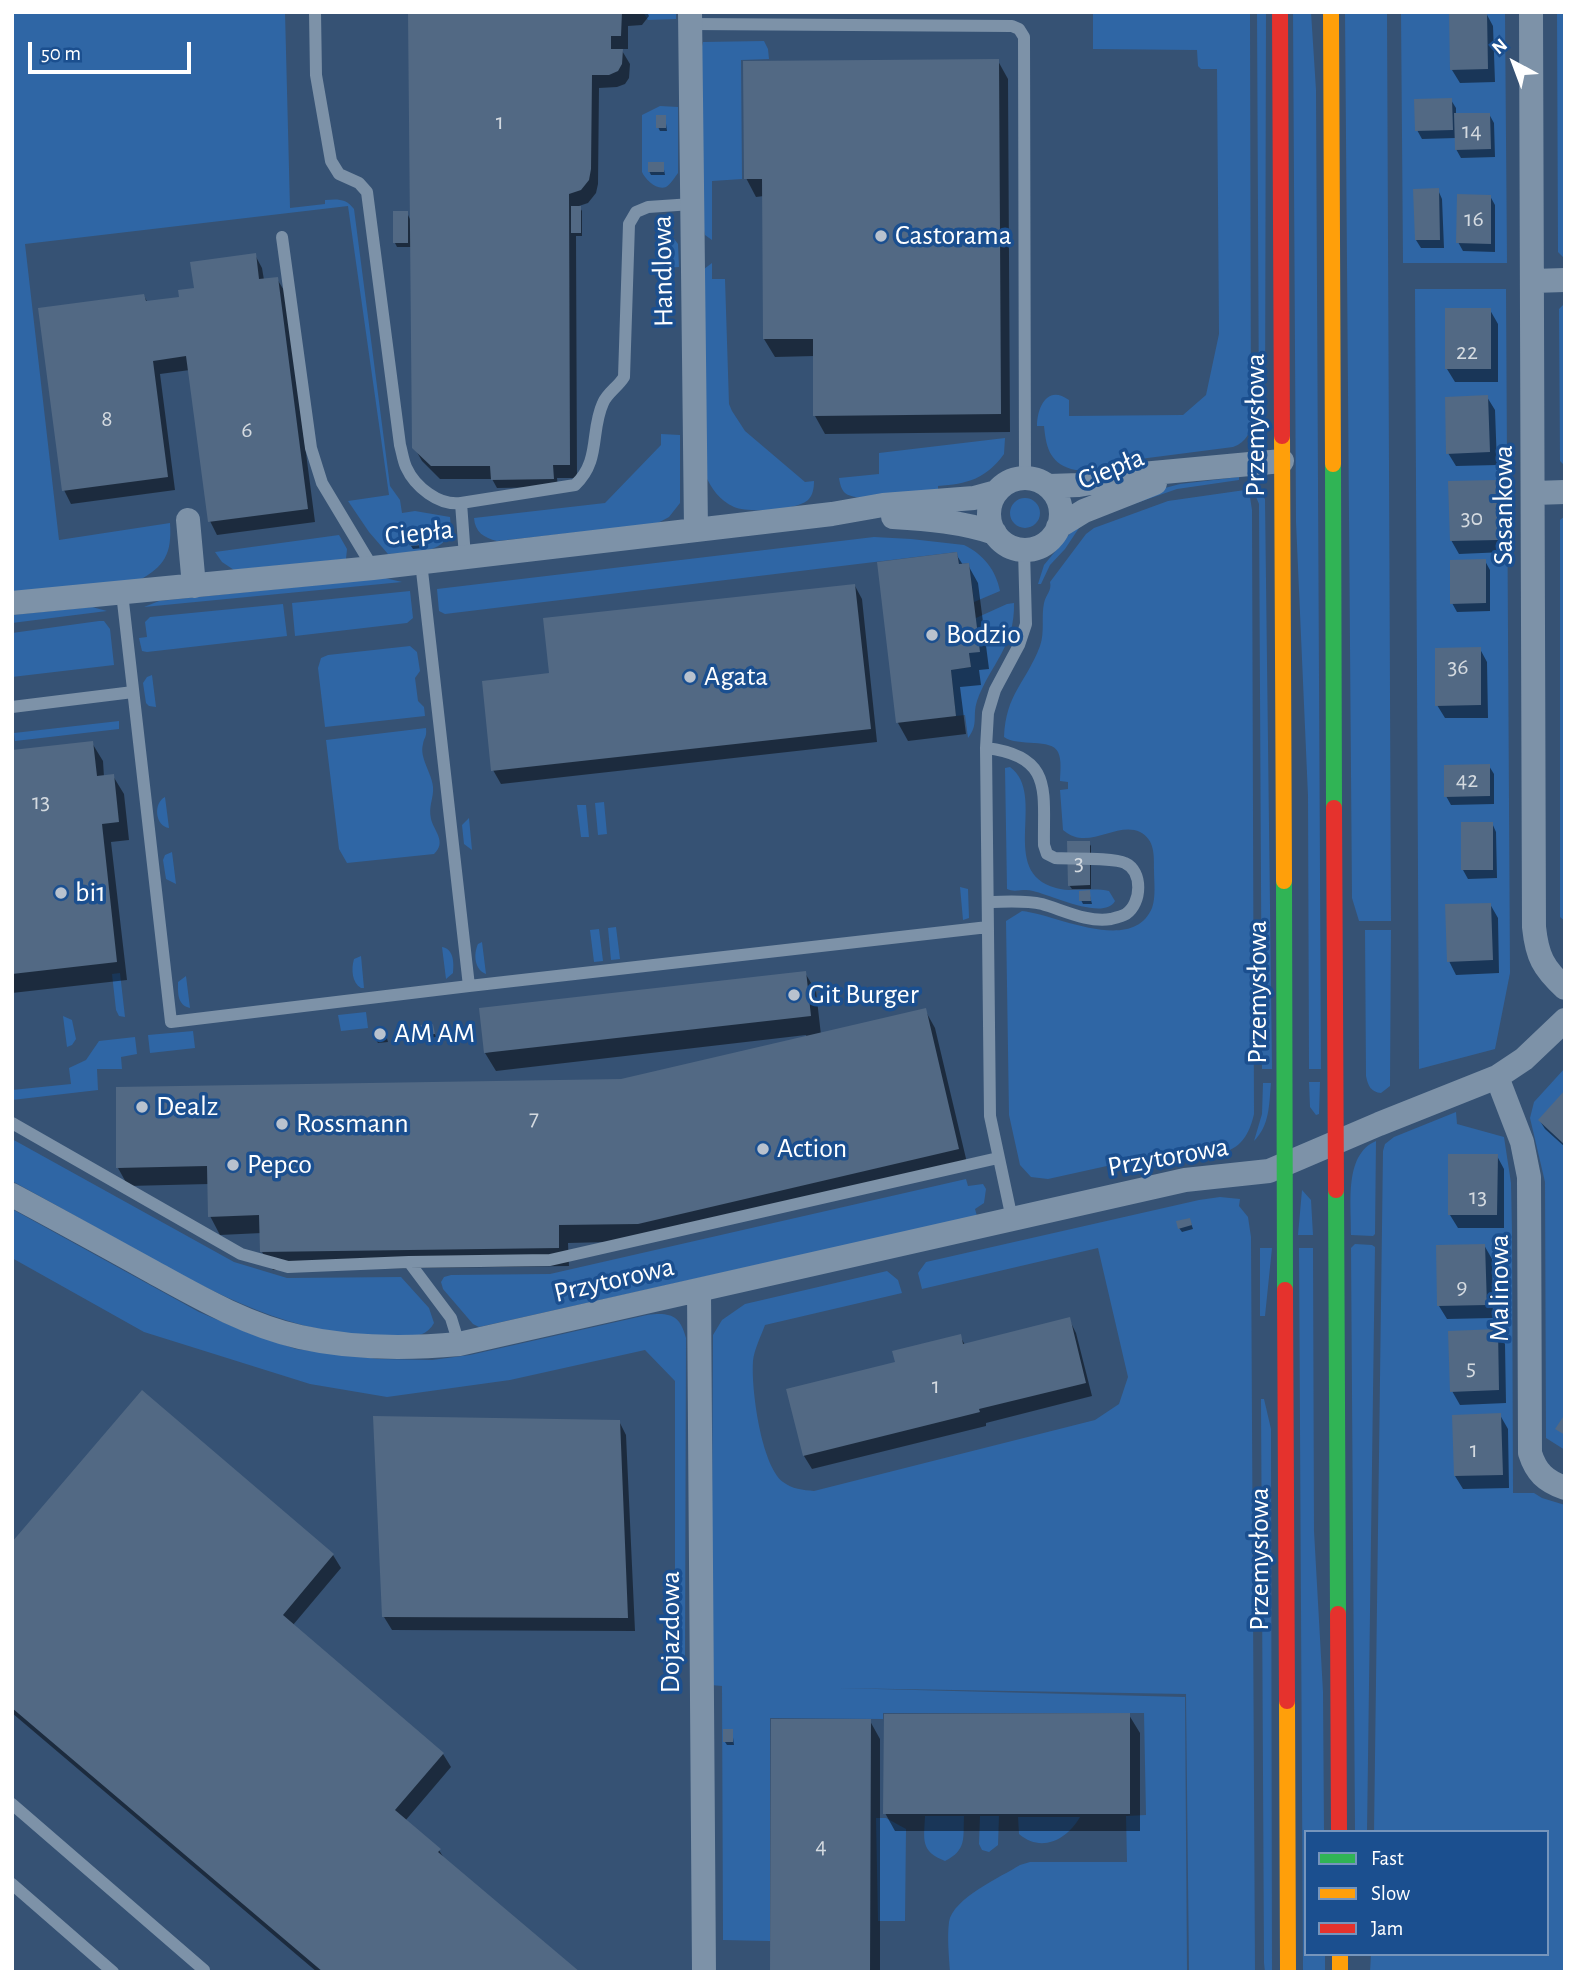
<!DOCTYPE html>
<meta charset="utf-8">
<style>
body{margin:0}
#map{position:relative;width:1577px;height:1984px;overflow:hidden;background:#365274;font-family:"Alegreya Sans",sans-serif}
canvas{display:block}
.frame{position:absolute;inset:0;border:14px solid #fff;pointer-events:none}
.legend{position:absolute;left:1304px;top:1830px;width:245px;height:126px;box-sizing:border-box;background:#1b4f8f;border:2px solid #7695bc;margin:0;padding:9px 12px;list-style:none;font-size:21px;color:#fff}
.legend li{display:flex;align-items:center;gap:14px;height:35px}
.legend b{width:35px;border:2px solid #7695bc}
.north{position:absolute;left:1479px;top:28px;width:70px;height:70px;-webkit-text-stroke:5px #1b4f8f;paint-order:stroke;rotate:319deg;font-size:19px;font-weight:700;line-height:28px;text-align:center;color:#fff}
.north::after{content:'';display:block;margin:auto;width:24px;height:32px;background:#fff;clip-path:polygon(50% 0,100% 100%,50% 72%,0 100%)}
.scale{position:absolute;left:28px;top:42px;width:163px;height:32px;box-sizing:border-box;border:4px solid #fff;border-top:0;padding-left:9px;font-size:21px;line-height:24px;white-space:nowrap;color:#fff;-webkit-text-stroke:5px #1b4f8f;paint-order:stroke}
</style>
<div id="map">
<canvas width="1577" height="1984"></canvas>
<div class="frame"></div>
<ul class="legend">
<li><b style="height:9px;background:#30b455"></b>Fast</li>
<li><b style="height:9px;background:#ff9f0a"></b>Slow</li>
<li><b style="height:9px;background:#e5322d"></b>Jam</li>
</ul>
<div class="north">N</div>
<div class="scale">50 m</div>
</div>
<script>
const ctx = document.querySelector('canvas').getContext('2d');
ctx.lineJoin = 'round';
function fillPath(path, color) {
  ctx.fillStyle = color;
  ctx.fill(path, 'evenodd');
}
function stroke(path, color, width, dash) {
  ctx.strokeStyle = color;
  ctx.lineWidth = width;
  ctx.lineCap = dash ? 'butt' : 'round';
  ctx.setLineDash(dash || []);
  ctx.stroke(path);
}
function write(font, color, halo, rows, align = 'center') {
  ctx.font = font + ' "Alegreya Sans",sans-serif';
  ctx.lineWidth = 7;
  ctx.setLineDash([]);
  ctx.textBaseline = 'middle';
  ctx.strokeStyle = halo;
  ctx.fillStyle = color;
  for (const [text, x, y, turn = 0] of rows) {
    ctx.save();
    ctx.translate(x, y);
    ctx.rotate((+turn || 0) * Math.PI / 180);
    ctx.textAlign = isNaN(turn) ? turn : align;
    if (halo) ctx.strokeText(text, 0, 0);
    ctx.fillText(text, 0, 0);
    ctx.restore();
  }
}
fillPath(new Path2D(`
 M12 12H285L290 208 325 204V200C337 199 346 198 354 209L390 486 400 500 402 513 415 511 450 517C455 556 414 552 388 554L369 532 348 501 389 495 348 206 25 244 59 540 170 523C172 554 165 566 138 581L12 592Z
 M643 12H676V19L648 20Z
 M1093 12H1250L1251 418C1251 432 1247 442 1233 447 1202 451 1171 455 1140 459 1121 462 1088 474 1071 469 1049 462 1046 446 1044 426H1037C1037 408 1047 384 1069 400V416L1183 415 1206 395 1219 334 1217 69H1201L1198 66 1197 50 1093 49Z
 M1257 12H1266L1265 429 1255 444 1252 443 1257 434 1259 419Z
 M1293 12H1311L1316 90 1321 1069H1309L1308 796 1296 522Z
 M1345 12H1387L1391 921H1359L1352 898Z
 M1401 12H1505L1507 263H1403Z
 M1557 12H1565V259L1558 252Z
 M764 41 768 49 769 59 741 60 742 179 712 181V240L705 235 703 226 702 47 703 42Z
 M660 106 678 107V173C675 177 670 185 666 187 657 191 645 179 642 172V115Z
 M665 227 678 244 679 267 664 268Z
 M712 263V279H725L729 404 732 411 745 431 805 482 814 481C814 488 813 495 808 500 795 511 748 513 734 507 719 500 712 489 705 475L704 269Z
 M1415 289H1506L1510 973 1495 1049 1419 1069Z
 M1565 303V466L1560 461 1559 309Z
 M661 434 680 435V503L669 517 656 524 497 541C484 538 475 532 474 518L605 503 661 445Z
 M1005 438 1004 454C986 479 967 484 938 486V494C919 495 858 504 845 493 841 489 840 484 839 478L879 474V453Z
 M1239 477V480L1177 489 1093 518 1079 528 1065 549 1050 565 1041 584H1038L1044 565 1081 520 1087 516 1161 489 1180 484Z
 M1254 486 1265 499 1272 1069H1262L1259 504 1252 487Z
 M1245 490 1250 497 1252 510 1254 1114C1250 1131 1244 1144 1228 1151L1134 1160 1048 1179 1031 1177 1020 1165 1009 1115 1006 921 1022 911C1055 914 1132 955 1152 908 1156 896 1154 882 1154 870 1154 855 1155 840 1140 832 1116 821 1088 852 1063 830L1060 790 1068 789V782L1060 781C1060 773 1062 760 1058 752 1052 738 1018 747 1004 737 1006 693 1026 683 1040 646 1045 631 1041 617 1044 603 1046 594 1052 591 1050 582L1086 534 1094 528 1168 501Z
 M1010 513a15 15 0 1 1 30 0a15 15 0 1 1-30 0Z
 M1565 516V921L1560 917V520Z
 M339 535 347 549 346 559 234 570 222 562 215 552Z
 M874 537 911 539 964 545C983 554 996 570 1000 591L974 602 969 563 959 564 957 552 445 614 439 611 437 589Z
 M385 578 402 582 144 607 159 601Z
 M410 591 413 618 407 623 295 636 292 603Z
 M1014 603C1015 647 991 663 977 701 972 717 979 724 968 738L965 715 956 716 951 670 971 667 969 653 976 618 1007 604Z
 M283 604 287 636 147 652 142 651 139 638 147 637 145 622 150 617Z
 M92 607 107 611 12 623V615Z
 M99 621H104L110 629 114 665 12 677V633Z
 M410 646 417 652 420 671 415 678 418 701 424 707 425 716 325 727 318 668 321 658 328 655Z
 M152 675 156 707 149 706 146 703 143 683 147 677Z
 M119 721V729L15 741 14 733Z
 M426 728C427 738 424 737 423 744 419 758 432 773 433 787 434 798 428 806 431 819 434 831 447 842 434 854L347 863 339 849 326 740Z
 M1010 767C1048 795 997 872 1056 888 1073 893 1092 887 1109 891L1115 901C1104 921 1051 895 1033 891 1024 888 1015 893 1007 889L1005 768Z
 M165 797 169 828C155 826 153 803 165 797Z
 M604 802 607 834 598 835 595 803Z
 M577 805H586L589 837H581Z
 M469 818 472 850 464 844 462 825Z
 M172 852 176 884 166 879 163 860 165 855Z
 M960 887 968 889 969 918 963 920Z
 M616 927 620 959 611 960 608 928Z
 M599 929 603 961 594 962 590 930Z
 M1365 930H1391L1390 1086 1381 1093C1371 1092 1368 1086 1366 1076Z
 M482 942 486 974C475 970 473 955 478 944Z
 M442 947C454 949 454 963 453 973L446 979Z
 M361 956 364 988H361C352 983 351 969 354 959Z
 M120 973 125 1017 119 1016 116 1010 112 974Z
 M186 976 190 1008C177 1005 178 993 178 982Z
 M366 1012 368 1028 341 1031 338 1015Z
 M63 1016 72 1020 76 1039 72 1045 67 1047Z
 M193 1031 195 1048 150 1053 148 1035Z
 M135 1037 137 1054 121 1057 122 1069H97L98 1090 12 1100V1090L71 1084 69 1068 86 1060 99 1041Z
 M1565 1068V1450L1546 1438 1545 1182 1530 1118 1534 1102Z
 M1309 1082H1320L1319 1114 1316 1115 1310 1107Z
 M1263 1083H1271C1269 1104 1270 1125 1254 1141L1262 1114Z
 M1456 1112 1457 1124 1504 1137 1511 1183 1512 1231 1513 1493H1534L1542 1498 1565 1505V1972H1370L1371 1954H1547V1832H1374L1383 1151 1385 1144 1394 1137Z
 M12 1139 234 1262 287 1278 401 1277 429 1308 434 1323C424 1341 404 1336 386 1336 293 1336 217 1295 138 1251 96 1227 54 1204 12 1181Z
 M1376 1141 1375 1234 1373 1236 1351 1235C1352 1206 1343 1155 1376 1141Z
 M966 1179 968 1186 983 1184 986 1189 984 1203 975 1209 977 1216 479 1327 473 1324 443 1289 441 1282 444 1277 451 1275 550 1274Z
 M1302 1190 1311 1200 1313 1235H1298Z
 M1220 1197 1240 1199 1239 1206 1248 1217 1251 1237 1255 1972H1189L1186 1694 838 1688 1185 1697 1187 1972H950C949 1956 947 1938 949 1922 953 1898 1001 1877 1020 1865L1030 1862H1127L1126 1816 1146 1815 1144 1713H883V1719L770 1718V1941L723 1940 722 1686 711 1685 713 1335 722 1320 745 1304 887 1271 898 1280 902 1293 765 1325C761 1336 754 1350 753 1361 751 1388 761 1465 783 1482 792 1489 803 1490 814 1491L1095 1420 1119 1404 1128 1377 1098 1248 922 1289 918 1273 926 1262 1199 1200Z
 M12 1209 199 1312 246 1332 296 1349 378 1359 432 1360 470 1355 647 1315C670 1312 680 1315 686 1338L685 1662 675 1655V1381L645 1350 510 1380 387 1397 310 1384 144 1332 12 1258Z
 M1355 1244 1372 1245 1375 1247 1367 1832H1355L1351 1248Z
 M1260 1248H1272L1265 1316H1260Z
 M1299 1248H1313L1314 1531 1323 1692 1324 1832H1306V1954H1325V1972H1303Z
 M1261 1399H1264L1271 1429 1272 1972H1265L1264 1963Z
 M925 1816H964C963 1838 967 1850 945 1861 920 1851 924 1840 925 1816Z
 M980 1816H999L998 1845 989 1852 982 1850 979 1844Z
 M1018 1817H1080C1067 1840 1041 1853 1019 1834Z
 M876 1818H886L906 1829 905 1921H878Z`), '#2f66a5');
fillPath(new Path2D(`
 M385 12H647L649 16 642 25 628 26V49H621L630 64 629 78 625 84 617 87 599 88 598 184 596 193 588 203 579 206 582 211V236H576L577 478H557L558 487 497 488 492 479H440L422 461 414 447 412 247H397L395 243 407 213 411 221 410 13Z
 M1486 13 1493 26 1495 82 1460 83 1452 70Z
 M998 61 1008 79 1010 432 825 434 815 416V356L775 357 764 339V196L756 197 746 178Z
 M1451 100 1456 108V115L1489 114 1494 123 1495 157 1461 158 1456 149V138L1422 139 1417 130Z
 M665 116 667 131H660L658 127Z
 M663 164 665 175H651L649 171Z
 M1438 190 1442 199 1444 248H1421L1416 240Z
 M1490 196 1495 205V252L1463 251 1458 242Z
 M255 255 262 268 264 280 277 279 285 292 315 522 217 535 210 521 190 370 160 374 175 490 71 504 64 490 144 296 148 303 181 299Z
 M1490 310 1498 324V382H1455L1447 369Z
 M1487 397 1495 410 1497 465 1456 466 1448 453Z
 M1495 481 1503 495 1505 552 1459 554 1451 540Z
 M420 537 424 548 413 549 411 546Z
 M956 554 963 565H968L978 583 989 669 979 670 981 685 960 687 966 734 908 741 898 723Z
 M1485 561 1490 570V611L1457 612 1452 603Z
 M855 586 862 599 877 742 501 784 493 770 551 675Z
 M1480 649 1487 662 1488 718H1445L1437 705Z
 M92 743 103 761 104 777 113 776 124 794 129 840 111 842 127 980 12 993V752Z
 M1489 766 1494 774V804L1451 805 1446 796Z
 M1492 823 1496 832 1497 878 1468 879 1463 870Z
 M1089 843 1091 846V889H1072L1069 885Z
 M1089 892 1092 904H1083L1081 900Z
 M1490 904 1498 918 1499 973 1456 975 1449 961Z
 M805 973 816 991 821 1035 925 1010 935 1028 968 1167 649 1241 568 1243 569 1266 273 1270 262 1252V1233L220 1235 210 1216 209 1184 128 1186 118 1168 621 1081 807 1038 806 1035 496 1071 485 1053Z
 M432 1026 436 1037 425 1038 423 1035Z
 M385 1031 388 1042 378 1043 376 1040Z
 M1565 1093V1147L1545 1129 1540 1121Z
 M1497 1156 1504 1169V1228H1458L1450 1215Z
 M1191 1223 1193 1229 1182 1232 1179 1228Z
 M1484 1245 1492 1259 1493 1318 1447 1319 1439 1306Z
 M1069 1319 1076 1333 1092 1396 986 1423V1426L812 1469 804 1456 788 1390 897 1364 960 1336 965 1345Z
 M1497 1331 1505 1344 1506 1403 1460 1405 1452 1391Z
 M1500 1415 1508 1429 1509 1488 1463 1489 1455 1476Z
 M619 1421 626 1435 635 1631 392 1630 384 1617Z
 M12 1545 333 1555 341 1568 293 1625 443 1754 451 1767 405 1821 439 1850 445 1860 577 1972H317L12 1713Z
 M1129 1715 1140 1733V1831H895L885 1813Z
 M870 1721 880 1739V1972H772Z
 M732 1730 734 1745H727L725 1742Z`), '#0007');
fillPath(new Path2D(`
 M408 12H622L621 36H611V49H623L622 64 618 71 609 75H592L591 169 589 180 581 190 569 194 570 465H553L554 479 491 480 490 466H431L412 448Z
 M1449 12H1487L1488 69 1450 70Z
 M999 59 1001 414 813 416V339H763L762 179H744L743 61Z
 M1452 98 1453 130 1415 131 1414 99Z
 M1454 113H1490L1491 149 1455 150Z
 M656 115H666V128H656Z
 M648 162H664V172H648Z
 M1439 188 1440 240H1415L1413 189Z
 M1457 194 1491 195V244L1456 243Z
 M571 206H581V233H571Z
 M393 211H408V243H393Z
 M256 253 259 279 278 277 308 509 208 522 186 356 153 361 168 477 62 491 38 308 144 294 146 301 179 297 178 290 194 288 190 262Z
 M1445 308H1491V369H1445Z
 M1488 395 1490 452 1446 454 1445 397Z
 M1496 480 1498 540 1450 541 1448 481Z
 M421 535 423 545 410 546 408 537Z
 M957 552 959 564 969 563 980 652 969 653 971 667 951 670 956 716 896 723 877 562Z
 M1486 559V603L1450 604V560Z
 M855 584 871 729 491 771 482 681 549 673 543 618Z
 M1481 647V705L1435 706V648Z
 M93 741 97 776 114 774 119 822 102 824 117 962 12 974V750Z
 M1490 764V796L1444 797V765Z
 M1461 822H1493V870H1461Z
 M1067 841H1090V885L1068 886Z
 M1090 890 1091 901H1079V891Z
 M1491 903 1493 960 1447 962 1445 904Z
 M806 971 811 1016 484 1053 479 1008Z
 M926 1008 959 1149 638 1224 559 1225V1248L260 1252 259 1215 208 1217 207 1166 116 1168V1087L621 1079Z
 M433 1024 435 1034 422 1035 420 1025Z
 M386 1029 387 1038 374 1040 373 1030Z
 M1565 1090V1145L1538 1120Z
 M1448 1154H1498L1497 1215H1448Z
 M1190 1218 1192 1225 1178 1229 1176 1221Z
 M1485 1244 1487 1305 1437 1306 1436 1245Z
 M1070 1317 1086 1383 979 1409 980 1412 803 1456 786 1389 895 1362 892 1351 961 1334 963 1344Z
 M1498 1329 1499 1390 1450 1392 1448 1331Z
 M142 1390 334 1554 283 1615 444 1753 395 1810 441 1849 438 1852 580 1972H323L12 1708V1542Z
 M1501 1413 1503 1475 1454 1476 1452 1415Z
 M1565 1414V1435L1555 1429Z
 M373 1416 620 1420 628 1618 382 1617Z
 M1130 1713V1814H883L884 1714Z
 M771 1719H871L870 1972H770Z
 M723 1729H733V1742H723Z`), '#526984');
stroke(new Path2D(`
 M315 12 316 75 331 161 339 174 359 183 367 192 400 445C402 452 403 460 406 467 415 487 439 506 461 503L575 485C601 461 590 431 603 403 607 393 618 387 624 377L629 224 636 212 648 207 692 204
 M690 24 1012 26 1019 29 1024 37 1025 478
 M282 237 311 448 322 483 373 568
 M461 503 465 557
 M421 562 469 986 988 927
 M122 593 171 1022 469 986
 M12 707 133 692
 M986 748C1054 756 1043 792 1044 845L1047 854 1055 858C1070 859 1113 857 1125 863 1143 871 1142 903 1126 914 1123 916 1115 918 1111 919 1088 923 1063 910 1042 904 1024 900 1005 902 988 902
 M12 1123 241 1254 288 1267 409 1262 550 1260 998 1158
 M1012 1219 990 1116 986 748 988 713 995 690 1019 645 1026 624 1024 550
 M409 1262 451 1318 459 1344
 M12 1804 204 1970
 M12 1884 113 1972`), '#7d92a8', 12);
stroke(new Path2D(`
 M690 12 696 530
 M1531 12 1534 927C1537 956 1543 968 1565 988
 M1533 281 1565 280
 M989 514a36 36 0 1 1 72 0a36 36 0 1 1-72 0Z
 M1049 486 1079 485 1142 474 1282 461
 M1534 493 1565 492
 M893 517C928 519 962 522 995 533
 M188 520 194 586
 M1058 527 1084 511 1155 483
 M12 603 373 568 832 514 883 505 974 498 996 492
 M1497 1077 1522 1142 1529 1177 1530 1453C1536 1472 1545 1481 1565 1488
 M12 1195C59 1220 106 1246 153 1272 200 1298 247 1325 300 1337 353 1349 405 1349 459 1344L1185 1180 1269 1171 1379 1124 1497 1077 1524 1059 1565 1020
 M699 1292 704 1972`), '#7d92a8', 24);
stroke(new Path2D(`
 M1333 464 1334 808
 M1284 881 1285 1290
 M1336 1190 1338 1614`), '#30b455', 16);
stroke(new Path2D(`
 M1331 12 1333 464
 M1282 436 1284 881
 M1287 1701 1288 1972
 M1340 1954V1972`), '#ff9f0a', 16);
stroke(new Path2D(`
 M1280 12 1282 436
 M1334 808 1336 1190
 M1285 1290 1287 1701
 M1338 1614 1339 1832`), '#e5322d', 16);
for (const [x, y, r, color] of [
 [881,236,7,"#b9c2ce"],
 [932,635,7,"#b9c2ce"],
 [690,677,7,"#b9c2ce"],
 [61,893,7,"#b9c2ce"],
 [794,995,7,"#b9c2ce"],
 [380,1034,7,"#b9c2ce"],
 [142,1107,7,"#b9c2ce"],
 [282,1124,7,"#b9c2ce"],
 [763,1149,7,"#b9c2ce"],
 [233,1165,7,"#b9c2ce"]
]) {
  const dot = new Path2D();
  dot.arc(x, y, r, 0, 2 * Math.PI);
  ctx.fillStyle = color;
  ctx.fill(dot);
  stroke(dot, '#1b4f8f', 2.5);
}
write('24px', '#d4dae0', null, [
 ["1",500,122],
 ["14",1472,131],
 ["16",1474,219],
 ["22",1467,352],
 ["8",107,419],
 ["6",247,430],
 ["30",1472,518],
 ["36",1458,667],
 ["42",1467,780],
 ["13",41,802],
 ["3",1079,863],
 ["7",534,1118],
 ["13",1478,1197],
 ["9",1462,1287],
 ["5",1471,1368],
 ["1",936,1386],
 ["1",1474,1450],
 ["4",821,1846]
]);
write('28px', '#fff', '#1b4f8f', [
 ["Castorama",895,236],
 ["Bodzio",946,635],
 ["Agata",704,677],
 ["bi1",75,893],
 ["Git Burger",808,995],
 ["AM AM",394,1034],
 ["Dealz",156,1107],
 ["Rossmann",296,1124],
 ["Action",777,1149],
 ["Pepco",247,1165]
], 'left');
write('28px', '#fff', '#1b4f8f', [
 ["Handlowa",663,271,-91],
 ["Przemysłowa",1256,425,-90],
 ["Ciepła",1111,469,-22],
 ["Sasankowa",1504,505,-90],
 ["Ciepła",419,533,-6],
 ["Przemysłowa",1258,992,-90],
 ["Przytorowa",1168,1157,-10],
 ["Przytorowa",614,1280,-13],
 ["Malinowa",1500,1288,-90],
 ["Przemysłowa",1260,1559,-90],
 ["Dojazdowa",671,1632,-90]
]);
</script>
